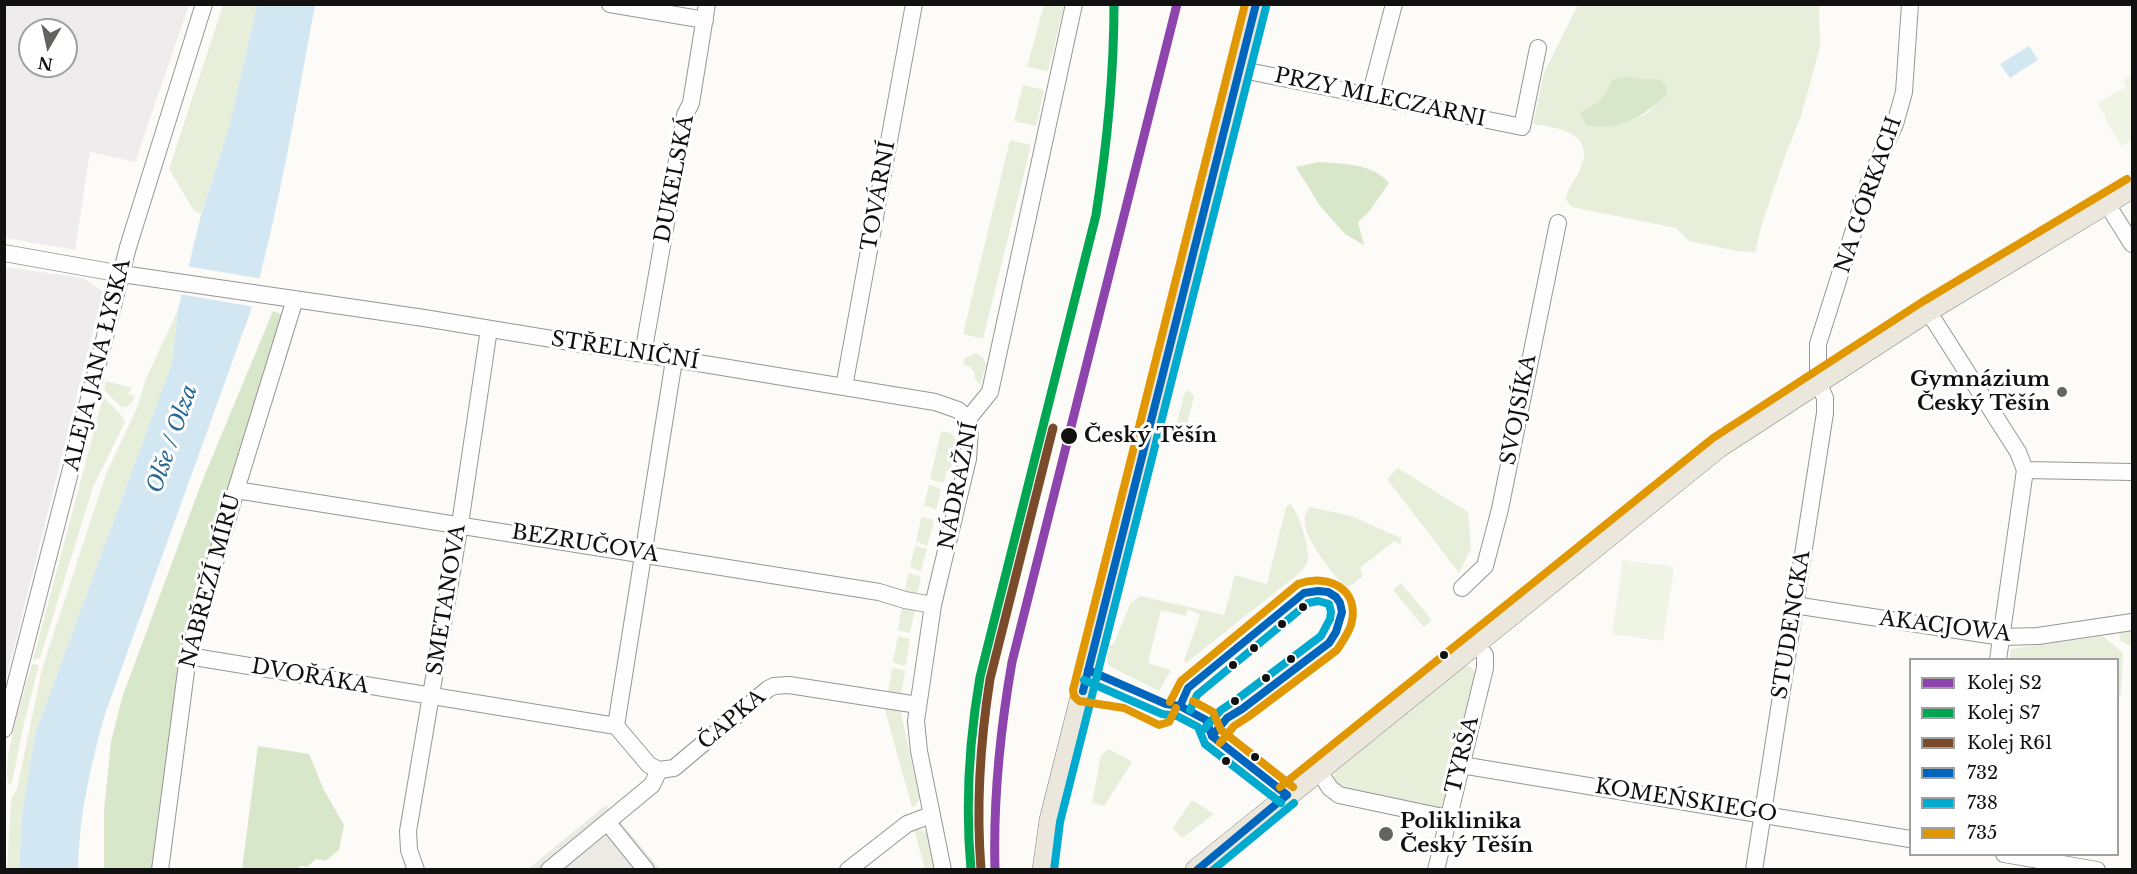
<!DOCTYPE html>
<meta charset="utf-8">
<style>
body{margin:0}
#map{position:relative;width:2137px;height:874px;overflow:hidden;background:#fcfbf8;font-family:"Libre Baskerville",serif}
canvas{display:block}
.frame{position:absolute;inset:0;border:6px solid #111;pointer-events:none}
.legend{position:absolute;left:1909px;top:658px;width:210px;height:198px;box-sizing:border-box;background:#fff;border:2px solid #a0a0a0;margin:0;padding:8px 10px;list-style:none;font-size:18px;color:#111}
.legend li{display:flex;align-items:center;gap:12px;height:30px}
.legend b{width:30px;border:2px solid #a0a0a0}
.north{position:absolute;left:18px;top:18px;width:60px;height:60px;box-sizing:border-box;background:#fff;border:2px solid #a0a0a0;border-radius:50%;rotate:189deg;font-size:16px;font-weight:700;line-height:24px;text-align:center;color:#111}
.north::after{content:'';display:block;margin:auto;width:21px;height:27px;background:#636362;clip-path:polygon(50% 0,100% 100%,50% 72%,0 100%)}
</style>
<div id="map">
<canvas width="2137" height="874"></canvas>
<div class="frame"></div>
<ul class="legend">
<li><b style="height:8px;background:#8e44ad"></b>Kolej S2</li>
<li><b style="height:8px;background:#00a651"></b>Kolej S7</li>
<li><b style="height:8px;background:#7a4b2a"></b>Kolej R61</li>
<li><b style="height:8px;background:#0065bd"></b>732</li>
<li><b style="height:8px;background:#00a9ce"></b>738</li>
<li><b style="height:8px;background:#e09702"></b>735</li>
</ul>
<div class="north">N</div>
</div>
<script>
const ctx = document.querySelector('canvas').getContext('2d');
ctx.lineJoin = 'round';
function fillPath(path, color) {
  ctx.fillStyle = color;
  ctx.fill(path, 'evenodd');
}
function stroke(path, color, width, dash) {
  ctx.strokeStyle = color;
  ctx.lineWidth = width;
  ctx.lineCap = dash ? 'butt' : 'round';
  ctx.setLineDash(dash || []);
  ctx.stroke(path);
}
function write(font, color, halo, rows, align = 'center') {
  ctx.font = font + ' "Libre Baskerville",serif';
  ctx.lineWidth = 6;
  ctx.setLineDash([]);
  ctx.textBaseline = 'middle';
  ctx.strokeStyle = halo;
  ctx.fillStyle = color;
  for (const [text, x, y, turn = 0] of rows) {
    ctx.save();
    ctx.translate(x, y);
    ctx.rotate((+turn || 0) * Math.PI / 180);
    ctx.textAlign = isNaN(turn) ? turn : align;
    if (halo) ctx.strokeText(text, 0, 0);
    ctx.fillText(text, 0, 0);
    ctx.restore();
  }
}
fillPath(new Path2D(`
 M4 5H189L135 162 90 152 75 250 5 238ZM30 30H66V66H30Z
 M5 267 84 278 103 292 5 684Z`), '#efecee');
fillPath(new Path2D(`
 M223 5H257L229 127 201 214 194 211 169 169Z
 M1044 5H1064L1048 71 1027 67Z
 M1578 5H1819L1820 47 1801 116 1785 156 1761 227 1755 252 1737 251 1689 241 1676 228 1572 207 1566 200C1567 187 1575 181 1580 170 1597 133 1559 128 1533 124L1544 73ZM1628 76 1640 79H1659L1666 96 1646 114 1623 124 1580 113 1592 107Z
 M1023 85 1044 90 1036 126 1014 121Z
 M1010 140 1031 145 983 339 963 334Z
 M178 310 172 363 35 734 22 814 19 869 7 870 11 799 17 789 42 669 106 474 137 408 146 379Z
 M976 353 983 357 986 365 980 385 975 379V373L970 367 963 365 965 358Z
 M106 381 132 388 128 394 135 396C132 404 129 407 121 407L104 390Z
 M1189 390 1194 396 1188 421 1196 435 1198 443 1183 439V435L1175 431 1184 394Z
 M103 397 121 415 125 422 93 487 40 658 33 660Z
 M941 431 951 433 958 443 950 471H946L944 483 931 480 930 479Z
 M1398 468 1468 512 1471 549 1459 573 1387 479Z
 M929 485 941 489 936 510 924 505Z
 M1290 504C1298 509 1309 547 1308 558 1308 563 1305 566 1302 571L1186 663 1184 661 1200 615 1188 609 1186 616 1161 610 1148 663 1171 670 1159 691 1109 666 1107 660 1110 647 1115 641 1130 604 1140 596 1224 615 1235 575 1267 584 1286 507Z
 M1310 507 1351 516 1401 538V545L1394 541 1360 568 1362 572V577L1350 586H1344C1332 571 1290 526 1310 507Z
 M923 517 933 520 934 522 927 546 916 541 921 519Z
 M915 546 927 549 921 571 910 567Z
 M909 573 921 577 917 595 904 593Z
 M1401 583 1432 620 1424 627 1393 590Z
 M902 606 915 609 910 633 898 630Z
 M2132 631V646L2121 642 2119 633Z
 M898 636 910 639 906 664 904 666 893 662Z
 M2103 636 2123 653 2121 694 2118 699V660L2009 659 2011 649Z
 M32 664 39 665 24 723 12 783 9 785C0 764 25 690 32 664Z
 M1459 665 1470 666 1477 675 1444 810 1340 790 1334 782V767Z
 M892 668 904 670 905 672 901 695 888 693Z
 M884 707 900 708 919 798 916 806 912 807Z
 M1109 749 1132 762 1104 806 1092 803 1101 755Z
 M1192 800 1214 814 1182 838 1173 828Z
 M914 829 925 831 928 835 935 869H925Z`), '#e7efda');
fillPath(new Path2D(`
 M1628 76 1640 79H1659L1667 87 1666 96C1639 119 1622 130 1587 126L1580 113C1598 103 1605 99 1612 80Z
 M1319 162C1343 164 1372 163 1389 183L1368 213 1358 222 1364 245 1345 234 1320 206 1296 167Z
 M273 311 286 316 183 653 157 821 153 869 104 870V811L111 742 122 698 201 484Z
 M258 746 309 754 324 790 344 825 339 850 325 861 316 859 307 867 299 866V869H242Z`), '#d8e6c9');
fillPath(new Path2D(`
 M2132 75V140L2121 146 2097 103 2126 87 2123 80Z
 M1623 560 1674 567 1663 641 1612 634Z`), '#eff4e4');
fillPath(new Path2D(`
 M606 805 660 869 527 870Z`), '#eceae4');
fillPath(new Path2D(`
 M257 5H315C296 107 279 210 251 310L104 717C90 769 79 816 78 869L19 870 22 814 35 734 172 363 178 310 201 215 229 127Z
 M2029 46 2038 60 2010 78 2000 64Z`), '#d2e7f2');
fillPath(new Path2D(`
 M186 266 263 279 255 307 179 294Z`), '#fcfbf8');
const minor = new Path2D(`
 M610 4 705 20
 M1238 69 1522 127 1538 48
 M1370 96 1394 4
 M2107 204 2132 244
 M4 253 122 274 424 318 844 387 935 402 958 410 968 419
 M1928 311 2018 452 2025 470 1998 660
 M643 354 685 115 691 103 707 4
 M844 387 914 4
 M968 419 990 392 1074 4
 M2025 470 2132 472
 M236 490 879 592 905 600 933 605
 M1462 588 1485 566 1500 509 1558 223
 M1794 605 2002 637 2038 636 2132 622
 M188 656 616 726
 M4 729 128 247 204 4
 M1461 765 1910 839
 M659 770 649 765 616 726 674 360
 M659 770 674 768 768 689 774 686 789 685 918 705
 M1318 770 1330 788 1339 795 1448 818
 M608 823 646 870
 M2004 854 2097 870
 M160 870 188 656 236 490 295 299
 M416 870 409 850 408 831 460 524 489 329
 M549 870 652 785 659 770
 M848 870 907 824 931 815
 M943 870 919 751 916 721 933 605 968 459 970 429 968 419
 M1436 870 1485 668V655L1475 643
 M1754 870 1825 413V398L1818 382V344L1870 179 1895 124 1904 92 1910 4`);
const major = new Path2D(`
 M1043 870 1050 820 1256 4
 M1196 870 1719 447 1928 311 2132 188`);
stroke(minor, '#979695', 18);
stroke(major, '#848482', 22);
stroke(minor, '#fffefe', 16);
stroke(major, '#ebe7dd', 21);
stroke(new Path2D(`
 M1088 670 1166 704 1180 706 1206 720 1212 736 1287 795
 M1083 691 1256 4
 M1180 706 1188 688 1304 593 1318 591 1328 592 1336 597 1340 603 1342 612 1336 632 1329 643 1242 709 1227 718 1212 736
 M1197 870 1287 795`), '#0065bd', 8);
stroke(new Path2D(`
 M1084 680 1162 714 1177 716 1198 727 1205 744 1281 803
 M1190 710 1197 695 1308 603 1318 601 1329 604 1331 612 1330 619 1321 636 1236 700 1221 710 1204 729
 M1054 870 1060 822 1266 7
 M1213 870 1294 803`), '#00a9ce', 8);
stroke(new Path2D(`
 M1193 701 1213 712 1221 730 1293 787
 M1170 702 1181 681 1298 584C1328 573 1361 589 1351 625 1348 634 1342 642 1337 650L1248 717 1234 726 1220 743
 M1176 708 1169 722 1159 725 1124 708 1079 701 1074 696 1073 690 1245 4
 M1280 787 1713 438 1922 302 2127 179`), '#e09702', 8);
stroke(new Path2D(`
 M995 870C993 799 1000 731 1012 662L1177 4`), '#8e44ad', 9);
stroke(new Path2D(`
 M971 870C965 804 969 741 980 677L1096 215C1107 145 1114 75 1114 4`), '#00a651', 9);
stroke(new Path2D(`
 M981 869C976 805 980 743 990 679L1053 428`), '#7a4b2a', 9);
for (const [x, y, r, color] of [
 [2062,392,6,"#636362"],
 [1069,436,9,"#111"],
 [1303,607,5,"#111"],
 [1282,624,5,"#111"],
 [1254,648,5,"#111"],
 [1444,655,5,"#111"],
 [1291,659,5,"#111"],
 [1233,665,5,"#111"],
 [1266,678,5,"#111"],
 [1235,701,5,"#111"],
 [1255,757,5,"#111"],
 [1226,761,5,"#111"],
 [1386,834,8,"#636362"]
]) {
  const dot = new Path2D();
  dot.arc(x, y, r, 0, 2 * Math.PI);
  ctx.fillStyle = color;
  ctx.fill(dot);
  stroke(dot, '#fff', 2);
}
write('21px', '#111', '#fff', [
 ["PRZY MLECZARNI",1380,98,12],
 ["DUKELSKÁ",675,179,-79],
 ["NA GÓRKACH",1869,195,-71],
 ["TOVÁRNÍ",879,196,-80],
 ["STŘELNIČNÍ",625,351,9],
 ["ALEJA JANA ŁYSKA",98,365,-76],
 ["SVOJSÍKA",1519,410,-79],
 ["NÁDRAŽNÍ",959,486,-79],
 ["BEZRUČOVA",585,544,9],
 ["NÁBŘEŽÍ MÍRU",211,581,-75],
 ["SMETANOVA",447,600,-81],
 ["STUDENCKA",1792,625,-81],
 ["AKACJOWA",1945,627,7],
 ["DVOŘÁKA",310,677,10],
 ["ČAPKA",732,720,-40],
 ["TYRŠA",1463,755,-76],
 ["KOMEŃSKIEGO",1686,801,9]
]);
write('bold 21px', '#111', '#fff', [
 ["Gymnázium",2050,380],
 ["Český Těšín",2050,404],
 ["Poliklinika",1400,822,"left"],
 ["Český Těšín",1400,846,"left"]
], 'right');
write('bold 21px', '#111', '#fff', [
 ["Český Těšín",1084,436]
], 'left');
write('italic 22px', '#276795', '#fff', [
 ["Olše / Olza",173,439,-71]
]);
</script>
